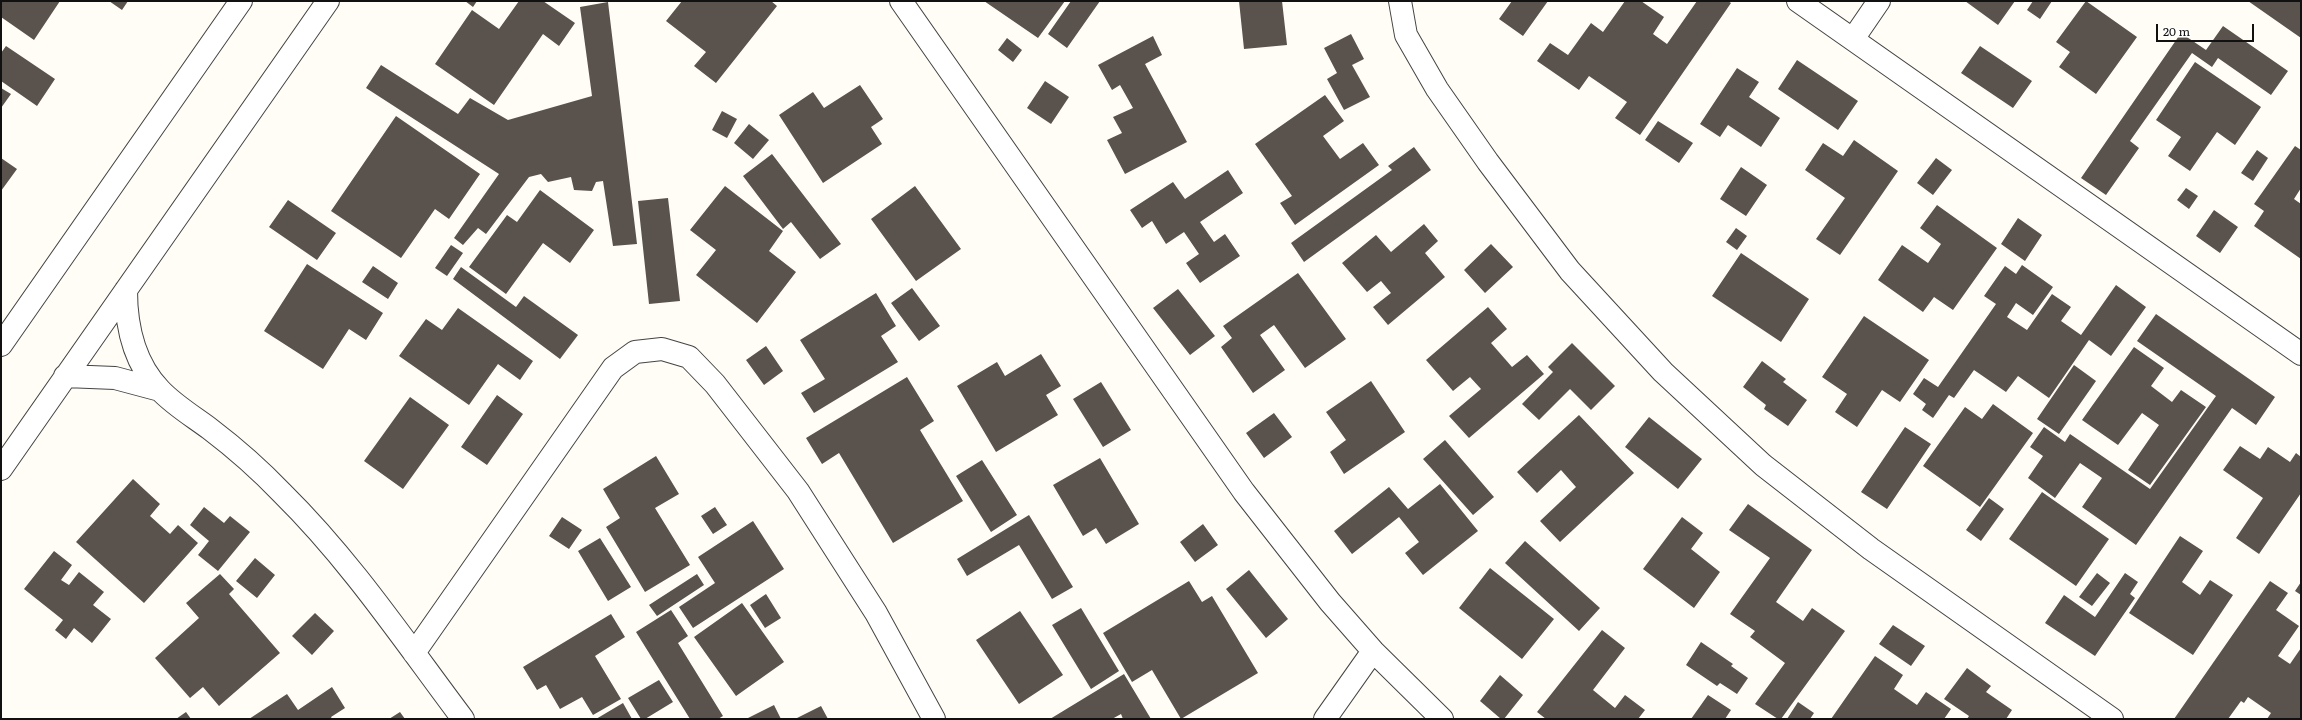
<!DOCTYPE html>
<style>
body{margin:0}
#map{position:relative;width:2302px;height:720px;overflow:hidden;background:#fffdf5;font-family:Literata,serif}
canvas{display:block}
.frame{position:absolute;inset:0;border:2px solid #111;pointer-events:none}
.scale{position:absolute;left:2156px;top:24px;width:98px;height:18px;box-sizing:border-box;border:2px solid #111;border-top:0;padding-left:5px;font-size:12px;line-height:14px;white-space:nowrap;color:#111;-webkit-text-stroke:3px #fff;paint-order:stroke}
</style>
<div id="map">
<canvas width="2302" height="720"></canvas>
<div class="frame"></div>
<div class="scale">20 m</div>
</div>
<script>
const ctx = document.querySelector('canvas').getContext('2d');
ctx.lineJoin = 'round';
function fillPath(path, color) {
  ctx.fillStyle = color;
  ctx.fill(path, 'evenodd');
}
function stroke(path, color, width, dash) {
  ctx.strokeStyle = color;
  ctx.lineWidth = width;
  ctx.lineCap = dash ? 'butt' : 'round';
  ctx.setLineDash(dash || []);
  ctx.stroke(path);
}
fillPath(new Path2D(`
 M1 1H60L34 40 1 17Z
 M109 1H128L122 10Z
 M465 1H477L473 7Z
 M519 1H543L575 23 559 46 543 34 494 105 435 64 472 10 499 29Z
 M682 1H771L777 6 716 83 694 66 706 52 666 21Z
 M984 1H1065L1038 38Z
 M1071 1H1100L1067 48 1048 34Z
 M1239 1H1282L1287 45 1244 49Z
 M1512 1H1548L1523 36 1499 19Z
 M1625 1H1641L1664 17 1653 34 1667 44 1697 1H1728L1731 3 1640 135 1615 118 1627 102 1589 76 1579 90 1537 61 1550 43 1568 55 1591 23 1603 32Z
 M1965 1H2015L1998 25Z
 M2033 1H2052L2040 19 2027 10Z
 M2086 1 2137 37 2096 94 2059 67 2070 52 2056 42Z
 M2248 1H2301V38Z
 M608 2 637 244 613 246 603 181 596 182 592 191 574 190 571 177 548 182 541 174 529 177 486 234 478 228 463 245 454 238 499 174 366 88 381 65 458 114 470 98 508 120 592 96 580 7Z
 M2223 26 2288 71 2271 95 2218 58 2212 67 2192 53 2130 141 2139 148 2106 195 2081 178 2181 33 2206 50Z
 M1351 34 1364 59 1352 65 1370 97 1344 110 1327 79 1337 73 1324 48Z
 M1153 36 1162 55 1145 64 1187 142 1125 174 1107 140 1122 133 1113 117 1133 108 1120 85 1112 90 1098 65Z
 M1007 38 1022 50 1013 62 998 50Z
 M6 46 55 79 37 106 1 81V53Z
 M1980 46 2032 81 2013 108 1961 73Z
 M1797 60 1858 101 1838 130 1778 89Z
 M2195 62 2261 107 2235 145 2217 132 2190 171 2168 156 2181 137 2156 120Z
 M1737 68 1759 82 1749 97 1780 118 1761 147 1728 125 1720 137 1700 124Z
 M1045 81 1069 97 1051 124 1027 108Z
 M860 85 883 119 871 127 882 144 823 183 779 115 813 92 824 108Z
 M1 88 11 94 1 108Z
 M1325 95 1344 121 1323 136 1340 159 1363 143 1379 165 1295 225 1280 203 1292 196 1255 144Z
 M722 111 737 119 727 138 712 130Z
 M396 116 480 174 449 219 435 209 401 258 331 211Z
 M1658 121 1693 143 1679 163 1645 140Z
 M749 124 769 140 753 159 734 143Z
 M1854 140 1898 171 1840 255 1816 239 1845 198 1805 170 1823 143 1843 156Z
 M2295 146 2301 150V188L2294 199 2301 204V259L2254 226 2264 211 2254 204Z
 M1414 147 1431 170 1304 262 1291 243 1392 170 1388 166Z
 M2257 150 2268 158 2253 181 2241 173Z
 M772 154 841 244 820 259 791 222 783 229 743 176Z
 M1 158 17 169 1 191Z
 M1936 158 1952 170 1933 195 1917 183Z
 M1741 167 1767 185 1746 216 1720 199Z
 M1228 170 1243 193 1200 222 1214 242 1225 234 1240 256 1200 283 1186 263 1199 254 1184 232 1166 244 1152 221 1142 228 1130 210 1173 182 1185 199Z
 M725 186 783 231 769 251 796 272 757 323 696 275 716 250 690 230Z
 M915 186 961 249 916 281 871 219Z
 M2186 188 2198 196 2189 209 2177 200Z
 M540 190 594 230 570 263 543 243 506 294 469 267 507 215 517 222Z
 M668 198 680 301 649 304 638 201Z
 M288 200 336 233 317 260 269 227Z
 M1937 205 1997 248 1953 310 1934 297 1923 312 1878 280 1902 245 1928 263 1941 244 1920 228Z
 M2214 210 2238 227 2220 253 2196 236Z
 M2018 218 2042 235 2025 261 2001 244Z
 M1424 224 1438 241 1425 253 1445 277 1388 325 1373 307 1391 293 1381 281 1367 292 1342 263 1376 235 1391 252Z
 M1736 228 1747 236 1737 250 1726 242Z
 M1491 244 1513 267 1485 293 1464 270Z
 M451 245 463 253 447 276 435 268Z
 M1741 253 1809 299 1781 342 1712 296Z
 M307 264 383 313 366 340 349 329 323 369 264 331Z
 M2022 265 2053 287 2033 315 2016 303 2007 317 2027 330 2052 294 2071 307 2061 321 2081 335 2116 285 2146 307 2111 356 2089 340 2049 398 2018 376 2006 392 1974 370 1954 398 1949 395 1933 418 1922 410 1926 404 1913 394 1924 378 1938 387 1996 304 1984 296 2005 266 2016 274Z
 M373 266 398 283 388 299 362 282Z
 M461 267 516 307 524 296 578 335 560 359 453 279Z
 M1298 273 1346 339 1305 368 1274 325 1260 335 1285 370 1253 393 1221 347 1232 338 1223 326Z
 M912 288 940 326 919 341 891 303Z
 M1178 289 1215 336 1190 355 1153 308Z
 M876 293 896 326 881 336 898 362 814 413 801 393 825 379 800 340Z
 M1488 307 1507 329 1491 343 1512 367 1527 355 1544 374 1469 438 1449 416 1481 389 1470 377 1453 391 1426 360Z
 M458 308 533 361 520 380 498 364 469 405 399 356 426 319 442 330Z
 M2156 314 2275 397 2256 425 2232 408 2136 545 2082 507 2102 478 2080 463 2055 498 2028 478 2043 456 2030 447 2044 427 2065 442 2070 434 2150 489 2216 396 2137 341Z
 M1864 316 1929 360 1900 402 1882 390 1857 427 1835 412 1847 394 1822 377Z
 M1572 343 1615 386 1591 410 1570 389 1539 420 1522 404 1553 372 1548 367Z
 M766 346 783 371 764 385 746 360Z
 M2134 347 2164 368 2151 386 2172 402 2181 390 2206 407 2150 485 2128 470 2159 425 2142 413 2118 445 2082 420Z
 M1041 354 1061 386 1046 395 1058 415 996 452 957 386 997 362 1005 376Z
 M1762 361 1786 379 1783 382 1807 400 1788 426 1764 409 1766 405 1743 387Z
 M2074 365 2096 381 2059 434 2037 419Z
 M907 377 934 421 920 430 963 501 893 543 839 453 822 464 806 438Z
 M1371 381 1405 432 1344 474 1330 452 1346 440 1326 412Z
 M1101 382 1131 430 1103 447 1073 399Z
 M497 395 523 414 487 465 461 447Z
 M410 397 449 425 403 489 364 461Z
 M1993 404 2033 433 1980 507 1923 466 1965 407 1982 419Z
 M1274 413 1292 437 1264 458 1246 433Z
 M1579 415 1634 473 1560 542 1540 521 1576 487 1561 470 1537 493 1517 472Z
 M1649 417 1702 459 1678 489 1625 447Z
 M1905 427 1931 444 1887 509 1861 492Z
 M1445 440 1494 497 1473 515 1423 459Z
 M2240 446 2260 459 2268 447 2290 462 2296 453 2301 457V493L2259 554 2236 538 2263 498 2223 470Z
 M656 456 679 494 655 508 690 565 645 592 606 527 620 518 603 489Z
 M1100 458 1139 524 1106 544 1096 528 1083 536 1053 485Z
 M982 460 1017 515 991 532 956 476Z
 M133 479 160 504 150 516 170 534 178 525 198 543 144 603 76 542Z
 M1440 484 1478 531 1423 575 1405 553 1419 542 1399 517 1352 554 1334 531 1389 487 1408 509Z
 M2042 492 2109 539 2076 586 2009 539Z
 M1989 498 2004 509 1981 541 1966 530Z
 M1748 504 1812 550 1776 602 1803 621 1812 608 1845 631 1781 719H1778L1755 704 1785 663 1750 637 1755 631 1730 614 1770 558 1729 530Z
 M204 507 224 523 230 516 250 532 218 571 198 555 209 541 190 525Z
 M715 507 727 525 713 534 701 516Z
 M1029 515 1073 587 1052 599 1019 545 967 576 957 559Z
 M562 517 582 530 569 549 549 536Z
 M1682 517 1703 533 1691 549 1720 572 1694 608 1643 569Z
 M753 521 784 569 693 628 679 607 715 583 698 557Z
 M1203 524 1218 545 1195 562 1180 542Z
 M2180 536 2203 551 2182 582 2200 595 2210 580 2233 595 2193 655 2129 613Z
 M600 538 631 587 608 601 578 551Z
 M1525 541 1600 608 1579 631 1505 563Z
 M54 551 72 565 61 580 69 585 79 572 104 592 93 605 111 619 92 643 74 628 66 639 55 630 63 620 24 589Z
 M255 558 275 575 257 598 236 581Z
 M1490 568 1554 619 1522 659 1459 608Z
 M1249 570 1288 619 1266 638 1226 589Z
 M2097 573 2110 583 2092 606 2079 597Z
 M2125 573 2138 582 2130 594 2135 598 2095 656 2045 623 2064 595 2095 617Z
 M220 574 234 589 229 594 280 653 219 706 203 687 190 698 155 658 199 618 186 603Z
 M697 574 704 585 657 616 649 605Z
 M1189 581 1202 602 1212 596 1258 673 1181 719 1152 670 1132 682 1103 633Z
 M2270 581 2288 593 2276 610 2299 626 2278 656 2290 664 2301 648V719H2267L2271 713 2248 697 2244 703 2241 701 2228 719H2174Z
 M2301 582V595L2295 591Z
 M766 594 781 618 765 628 750 605Z
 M742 603 784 662 736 696 694 637Z
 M1081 608 1119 671 1091 689 1052 625Z
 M671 610 688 636 678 643 723 716 718 719H690L636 632Z
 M1020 611 1063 675 1019 704 976 640Z
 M315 613 334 631 312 655 292 636Z
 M611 614 625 637 595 656 621 699 593 715 582 697 560 709 546 685 537 690 523 667Z
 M1893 625 1925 646 1911 666 1879 644Z
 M1602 630 1625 648 1593 690 1615 708 1625 695 1645 710 1638 719H1546L1537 712Z
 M1701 642 1733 664 1731 666 1748 678 1737 694 1720 683 1717 686 1686 665Z
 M1875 656 1903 675 1894 689 1917 705 1926 692 1951 709 1944 719H1831Z
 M1967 668 1991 686 1986 692 2012 710 2006 719H1967L1969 716 1944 699Z
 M1124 674 1151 719H1123L1121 714 1112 719H1050Z
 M1500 675 1523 695 1504 719H1501L1480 701Z
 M659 680 673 702 645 719H641L628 698Z
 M332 687 345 708 331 717 332 719H249L287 694 298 710Z
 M1708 695 1731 710 1725 719H1691Z
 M1798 702 1814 713 1810 719H1787Z
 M623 703 632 719H596Z
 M774 705 781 719H746Z
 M821 706 828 719H795Z
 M186 712 191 719H176Z
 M400 712 405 719H389Z`), '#5a524d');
const minor = new Path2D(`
 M901 1 1244 492 1330 602 1373 651 1442 719
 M1400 1 1406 35 1437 89 1488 162 1570 271 1663 372 1763 465 1871 549 2112 719
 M1798 1 2301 354
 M1853 39 1879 1
 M126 290C126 325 134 363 160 390 174 405 194 417 210 429 235 448 260 470 282 493 351 561 405 642 463 719
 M1 345 241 1
 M65 376 115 378 160 390
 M1 469 328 1
 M414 653 613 368 635 352 662 349 689 357 715 384 798 491 876 613 934 719
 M1325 719 1373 651`);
stroke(minor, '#444', 24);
stroke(minor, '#fff', 22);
</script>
